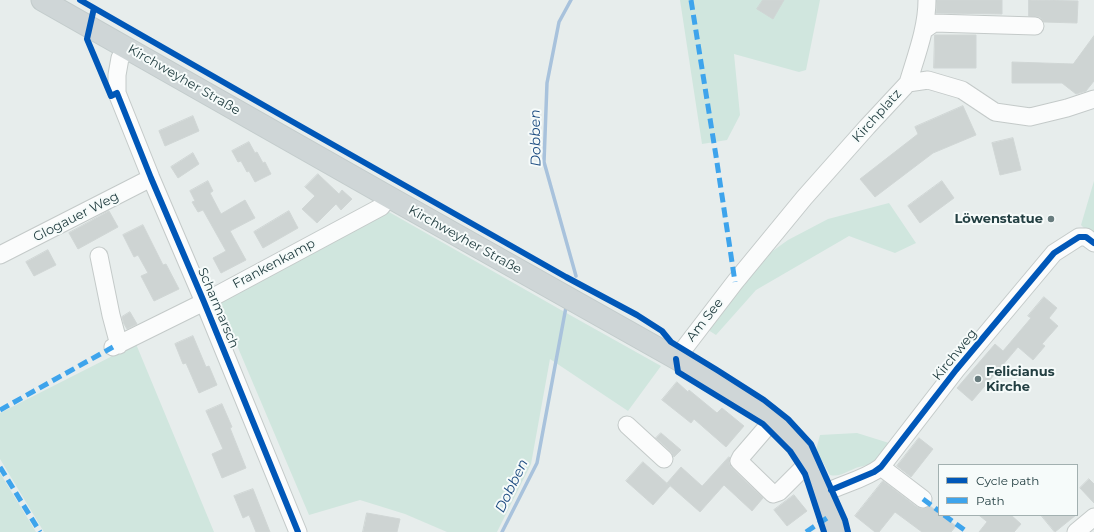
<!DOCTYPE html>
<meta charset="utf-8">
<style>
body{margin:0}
#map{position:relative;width:1094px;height:532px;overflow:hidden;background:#e7edec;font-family:Montserrat,sans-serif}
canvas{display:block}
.legend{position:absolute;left:938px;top:464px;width:140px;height:52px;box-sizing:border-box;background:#f6fbfa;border:1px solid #a2b0b0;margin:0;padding:5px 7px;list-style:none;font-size:12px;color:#233f42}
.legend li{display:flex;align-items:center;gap:8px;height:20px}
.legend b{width:20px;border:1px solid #a2b0b0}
</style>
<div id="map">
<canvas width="1094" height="532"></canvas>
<ul class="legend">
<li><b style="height:5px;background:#0057b8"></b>Cycle path</li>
<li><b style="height:5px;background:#3ea4ec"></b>Path</li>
</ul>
</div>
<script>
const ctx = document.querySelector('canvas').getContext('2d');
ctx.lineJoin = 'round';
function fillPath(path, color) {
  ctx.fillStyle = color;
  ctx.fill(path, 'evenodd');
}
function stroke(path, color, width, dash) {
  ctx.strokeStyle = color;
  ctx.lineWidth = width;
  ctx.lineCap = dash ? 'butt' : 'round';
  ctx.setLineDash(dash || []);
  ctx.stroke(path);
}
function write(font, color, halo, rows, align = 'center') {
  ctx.font = font + ' Montserrat,sans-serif';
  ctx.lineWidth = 4;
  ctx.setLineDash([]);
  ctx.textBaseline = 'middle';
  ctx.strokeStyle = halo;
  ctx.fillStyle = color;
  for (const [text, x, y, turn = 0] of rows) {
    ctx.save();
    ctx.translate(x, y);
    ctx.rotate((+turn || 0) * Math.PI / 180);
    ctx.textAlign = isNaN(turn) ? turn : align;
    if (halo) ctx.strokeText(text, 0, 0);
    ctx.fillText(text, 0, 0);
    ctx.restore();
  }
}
fillPath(new Path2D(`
 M680 0H820L806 70 799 72 734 54 740 115 727 140 702 144Z
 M1094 181V236H1092L1081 225Z
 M889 203 916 243 895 253 849 236 756 290 716 335 705 328 760 260 788 240 828 219Z
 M389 212 561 310 661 366 628 411 550 359 531 464 497 532H447L405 514 360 500 309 515 219 303Z
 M136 344 214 532H44L0 459V413Z
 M857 433 889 443 891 445 870 466C868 466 866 465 864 466 852 467 842 478 830 475L816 450 820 435Z
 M0 473 36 532H0Z`), '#d0e6de');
stroke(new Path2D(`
 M571 0 559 22 547 83 544 162 576 276
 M502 532 537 463 566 307`), '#a8c2dc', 3.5);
const building = new Path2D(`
 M763 0H784L773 19 757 9Z
 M937 0H1002V14L936 13Z
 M1029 0 1078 1 1077 23 1044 22 1040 17 1029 16Z
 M935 35H976V68H934Z
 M1094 36V81L1086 91 1076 94 1062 83H1012V62L1073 64Z
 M963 106 976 135 933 153 875 197 860 179 918 134 915 127Z
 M193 116 199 131 165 146 159 131Z
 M1013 138 1021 170 1000 175 992 143Z
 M249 142 255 153 257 152 263 163 265 162 271 174 255 182 249 171 247 172 241 161 238 162 232 151Z
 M193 153 199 164 178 178 171 167Z
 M318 174 339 194 342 190 352 199 341 210 336 204 317 223 302 209 315 196 305 187Z
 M208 181 213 191 210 193 221 214 245 200 255 218 230 231 246 260 221 273 213 258 226 251 203 210 198 212 192 202 195 201 190 191Z
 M942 181 954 198 920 223 908 206Z
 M109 211 118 227 78 249 69 233Z
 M289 211 298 228 263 248 254 232Z
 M143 225 163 265 166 264 179 289 154 301 141 276 148 273 138 255 134 257 123 235Z
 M48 250 56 265 34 276 26 262Z
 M1044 297 1057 308 1049 318 1058 326 1042 344 1045 346 1033 360 1018 347 972 401 957 388 995 344 1003 351 1031 318 1028 316Z
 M130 312 137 324 127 329 124 324 122 317Z
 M193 336 206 367 209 366 217 385 199 393 186 363 183 364 175 344Z
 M677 382 688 392 689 390 717 413 722 408 744 426 726 447 694 419 691 423 662 400Z
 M222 404 232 427 230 428 246 468 222 478 212 454 223 449 206 411Z
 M661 433 681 450 674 457 671 452 656 438Z
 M919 438 933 449 911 477 897 466Z
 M729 457 730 458 729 463 732 468 763 498 752 511 724 485 700 512 667 483 681 467 702 486Z
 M643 462 670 486 653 505 626 481Z
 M1089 479 1094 484V503L1080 488Z
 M883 481 917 507 922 509 926 508 930 506 939 513V515H941L956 526 951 532H922L895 512 879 532H875L855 516Z
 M253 489 270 532H256L249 515 243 518 234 496Z
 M794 495 807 511 787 526 774 510Z
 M367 513 400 519 397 532H363Z
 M979 515H1011L1021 524 1014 532H979L987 522Z
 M1041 515H1076L1055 532Z`);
fillPath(building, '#ced4d3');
stroke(building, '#d0d6d5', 1);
const minor = new Path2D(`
 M924 30 934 23 1035 26
 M128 49 120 58 117 75V93L151 178 204 302 298 532
 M908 83C916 56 927 28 927 0
 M0 255 151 178
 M99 256 111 315 119 345
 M113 347 204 302 381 207 389 197
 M676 359 735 282 804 198 867 127 908 83 928 80 962 90 995 112 1030 117 1067 108 1094 99
 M773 419 766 428 741 457 739 461 773 494 779 492 808 463
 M627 425 664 459
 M881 467 923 499
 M823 494C841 484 864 480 881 467L956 370 1054 253 1079 237H1086L1094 243
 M1076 532 1094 517`);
const major = new Path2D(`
 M42 0 389 197 709 377 769 415 803 453 823 494 834 532`);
stroke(minor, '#c4cac9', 19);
stroke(major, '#c2cbcb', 23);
stroke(minor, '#fbfcfc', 17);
stroke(major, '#cfd6d7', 21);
stroke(new Path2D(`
 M691 0 716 156 735 282
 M0 410 113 347
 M0 467 40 532
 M923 499 939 511
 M944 515 967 532
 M806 532 830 516`), '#3ea4ec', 5, [10, 5]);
stroke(new Path2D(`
 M80 0 286 118 566 277 637 315 662 331 671 342 717 370 764 400 788 419 811 444 845 520 848 532
 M94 8 87 39 111 96 117 93 151 178 204 302 298 532
 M676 359 678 372 763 424 790 451 805 474 824 532
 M831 490 874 472 881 467 956 370 1054 253 1079 237H1086L1094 243`), '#0057b8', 6);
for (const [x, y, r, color] of [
 [1051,219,4,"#687c7e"],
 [978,379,4,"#687c7e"]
]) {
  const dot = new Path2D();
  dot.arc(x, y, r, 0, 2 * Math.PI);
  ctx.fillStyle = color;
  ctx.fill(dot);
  stroke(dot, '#f6fbfa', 1.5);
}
write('13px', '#233f42', '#f6fbfa', [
 ["Kirchweyher Straße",184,80,30],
 ["Kirchplatz",877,116,-48],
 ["Glogauer Weg",76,217,-27],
 ["Kirchweyher Straße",465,240,29],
 ["Frankenkamp",274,264,-28],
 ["Scharmarsch",218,308,67],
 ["Am See",705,320,-52],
 ["Kirchweg",955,355,-51]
]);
write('bold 13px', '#233f42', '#f6fbfa', [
 ["Löwenstatue",1043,219],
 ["Felicianus",986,372,"left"],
 ["Kirche",986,387,"left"]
], 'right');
write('italic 14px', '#1b4b80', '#f6fbfa', [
 ["Dobben",536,138,-91],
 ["Dobben",512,486,-64]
]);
</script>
